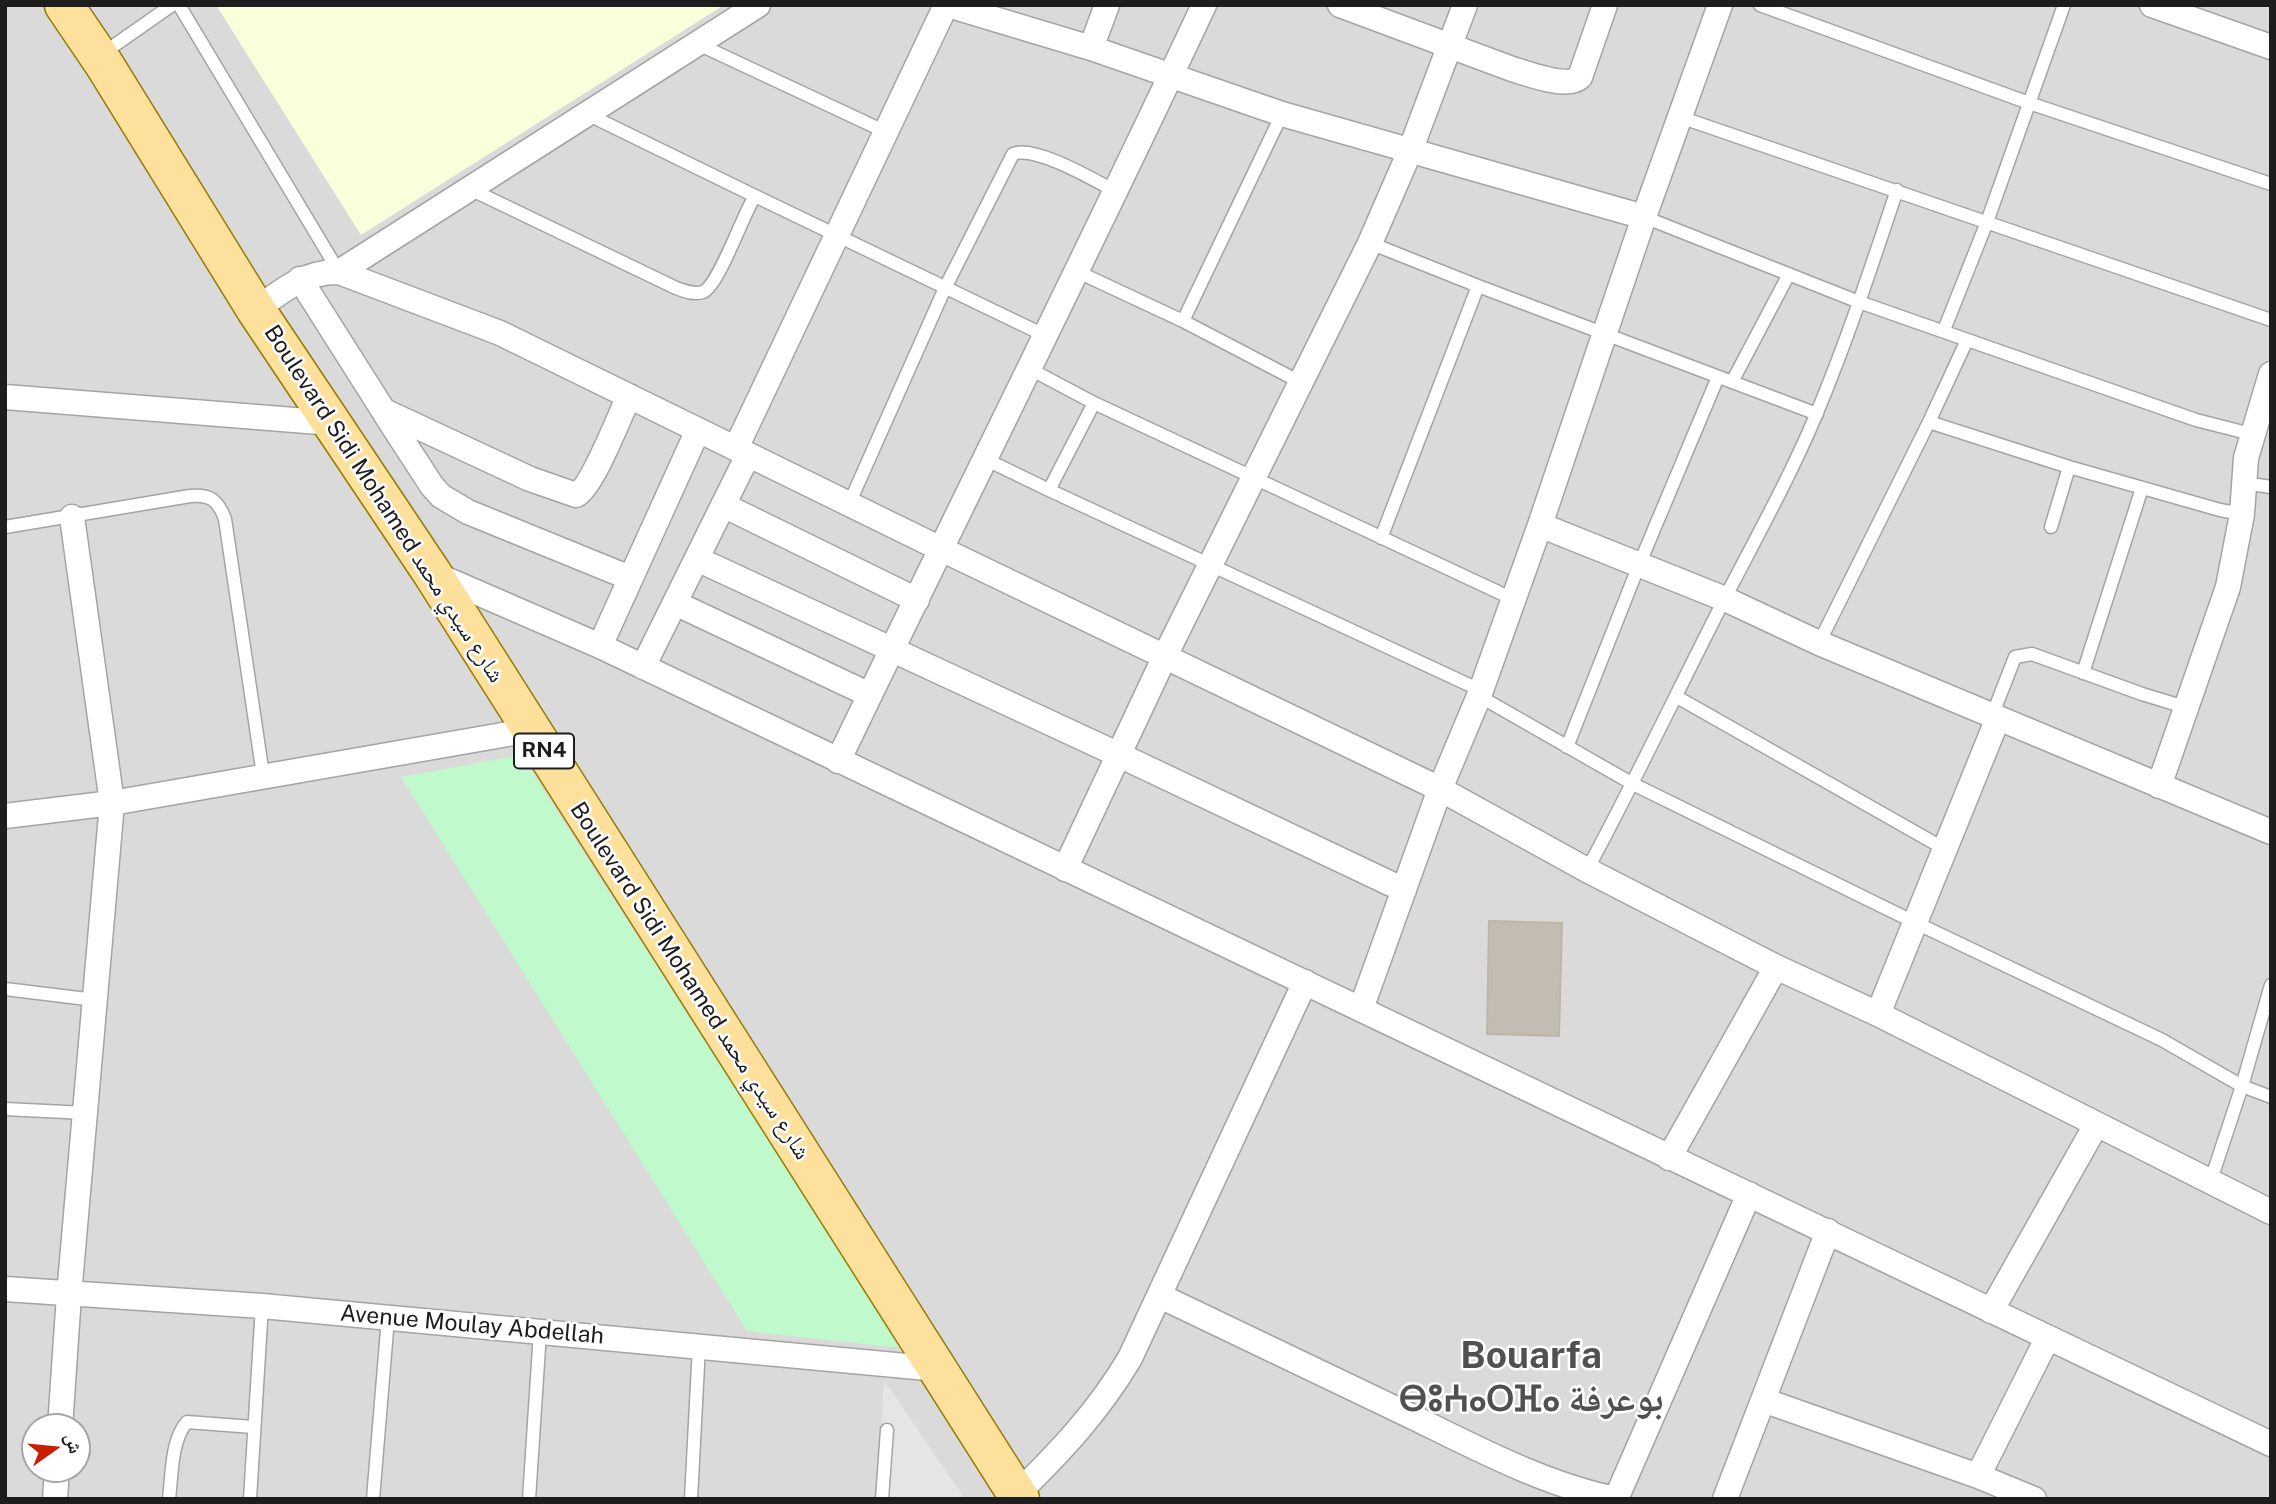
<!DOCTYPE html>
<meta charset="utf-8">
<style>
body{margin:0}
#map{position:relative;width:2276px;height:1504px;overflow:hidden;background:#eeece3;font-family:"Public Sans","Noto Naskh Arabic",sans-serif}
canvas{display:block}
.frame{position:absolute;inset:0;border:7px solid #1d1d1d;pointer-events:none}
.north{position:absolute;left:21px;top:1413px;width:70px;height:70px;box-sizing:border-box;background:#fff;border:2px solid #a5a5a5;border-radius:50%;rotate:75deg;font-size:19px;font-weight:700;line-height:28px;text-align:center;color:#1d1d1d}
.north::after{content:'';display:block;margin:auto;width:24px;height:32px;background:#ca1e00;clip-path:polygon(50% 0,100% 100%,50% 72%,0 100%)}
</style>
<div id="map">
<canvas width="2276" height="1504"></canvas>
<div class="frame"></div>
<div class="north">ش</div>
</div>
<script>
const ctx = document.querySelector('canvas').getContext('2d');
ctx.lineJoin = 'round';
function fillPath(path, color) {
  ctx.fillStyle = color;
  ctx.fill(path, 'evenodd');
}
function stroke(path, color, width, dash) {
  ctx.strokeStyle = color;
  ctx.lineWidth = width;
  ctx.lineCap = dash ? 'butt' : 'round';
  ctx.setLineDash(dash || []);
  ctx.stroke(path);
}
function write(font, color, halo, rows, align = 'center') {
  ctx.font = font + ' "Public Sans","Noto Naskh Arabic","Noto Sans Tifinagh",sans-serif';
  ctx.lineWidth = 5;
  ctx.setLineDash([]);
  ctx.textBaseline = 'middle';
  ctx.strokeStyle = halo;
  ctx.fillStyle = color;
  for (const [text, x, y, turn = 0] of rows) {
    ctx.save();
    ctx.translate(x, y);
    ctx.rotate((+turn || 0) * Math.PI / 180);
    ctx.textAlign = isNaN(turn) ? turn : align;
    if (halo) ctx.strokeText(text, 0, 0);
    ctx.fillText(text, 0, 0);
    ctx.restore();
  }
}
fillPath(new Path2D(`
 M5 5H2271V1499H5ZM35 1427H77V1469H35Z`), '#dbdada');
fillPath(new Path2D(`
 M216 5H724L361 235Z`), '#faffdb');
fillPath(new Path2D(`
 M521 755 902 1348 747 1331 401 777Z`), '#bff9cc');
fillPath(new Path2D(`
 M884 1380 965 1499H877Z`), '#e5e5e5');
const building = new Path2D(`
 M1489 921 1562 923 1559 1036 1487 1034Z`);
fillPath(building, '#c3bcb2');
stroke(building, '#c0b5a5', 2);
const lane = new Path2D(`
 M179 5 339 272
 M1760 5 2029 103 2271 184
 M698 44 886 132
 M102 54 172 5
 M587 114 755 196
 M1680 117 2271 320
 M470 189 676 288C684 291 694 295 703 292 719 285 743 214 755 196L1044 335
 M1644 217 1859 302 2196 420 2251 434
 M1370 243 1478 286 1817 414
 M1076 271 1183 321 1300 382
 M1183 321 1282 114
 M1944 330 1987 222 2064 5
 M1030 369 1094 403 1513 599
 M1732 382 1789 274
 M1929 422 2069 467 2220 510 2242 514
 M987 460 1049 490 1094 403
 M2243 483 2271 487
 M1049 490 1480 690
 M849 504 945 288 1013 154C1035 145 1094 180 1115 191
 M5 527 190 496C210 494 218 500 225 519L263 775
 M2051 527 2069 467
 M1381 538 1478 286
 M1819 643 1929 422 1967 340
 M2083 673 2142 488
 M1479 696 1633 784 1914 922 2162 1040 2242 1086 2271 1097
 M1677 697 1943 848
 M1992 716 2015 657 2032 654 2142 694 2188 708
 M1567 747 1639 565 1718 377
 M1587 870C1635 781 1678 690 1724 600 1756 538 1789 479 1816 415 1847 341 1872 265 1897 190
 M5 989 95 1000
 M5 1109 85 1113
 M2210 1183 2242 1086 2271 985
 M169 1499C172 1475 171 1440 187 1422L253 1427
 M250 1499 262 1306
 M373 1499 388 1318
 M529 1499 540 1332
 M691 1499 699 1346
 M882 1499 887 1430`);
const street = new Path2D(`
 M948 5 1091 48 1282 114 1644 217
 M1340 5 1512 69C1529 74 1567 89 1580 77L1605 5
 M2152 5 2271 47
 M1091 48 1107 5
 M339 272 500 333 941 549 1440 789 1587 870 1776 967 1878 1014 2271 1212
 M300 279 395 429 432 486 441 496 468 512 630 578
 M256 310C281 291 306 271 339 272L758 5
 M5 397 332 423
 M384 411 530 479 576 495C592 488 620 415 629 396
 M736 448 946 5
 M723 505 917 600
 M1540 525 1725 599 1819 643 2271 832
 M697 559 1117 754 1404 890
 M432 573 600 646 2271 1444
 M675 603 870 695
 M600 646 698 430
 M643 667 748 455
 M838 761C959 509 1085 259 1204 5
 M2159 786 2228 587 2242 514 2246 458 2271 374
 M5 816 112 803 531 730
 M1065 869 1165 656 1370 243 1410 151 1465 5
 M1361 1009 1440 789 1479 696 1540 525 1644 217 1720 5
 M1878 1014 1998 718
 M1669 1158 1776 967
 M5 1289 262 1306 938 1369
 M1160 1296C1246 1337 1332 1379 1419 1420 1480 1450 1549 1486 1616 1499
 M1991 1311 2096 1125
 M1763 1400 1978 1476 2034 1499
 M60 1427 69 1295 112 803 72 517
 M1978 1476 2047 1339
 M1017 1494C1061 1451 1098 1412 1130 1358L1305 982
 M55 1499 57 1469
 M1616 1499 1749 1194
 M1725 1499 1828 1231`);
const primary = new Path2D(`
 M64 5 104 64 256 310 432 573 1020 1499`);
stroke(lane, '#a4a4a4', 15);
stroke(street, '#a4a4a4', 27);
stroke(primary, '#967b00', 41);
stroke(lane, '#fff', 12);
stroke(street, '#fff', 24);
stroke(primary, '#fce09b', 38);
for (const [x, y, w] of [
 [544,751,60]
]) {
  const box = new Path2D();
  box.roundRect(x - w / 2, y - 17.5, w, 35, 5);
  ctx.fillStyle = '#fff';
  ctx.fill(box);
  stroke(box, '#1d1d1d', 2);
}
write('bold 21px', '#1d1d1d', null, [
 ["RN4",544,751]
]);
write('23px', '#1d1d1d', '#fff', [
 ["Boulevard Sidi Mohamed شارع سيدي محمد",384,504,57],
 ["Boulevard Sidi Mohamed شارع سيدي محمد",690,981,57],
 ["Avenue Moulay Abdellah",472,1325,5]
]);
write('bold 37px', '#505050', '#fff', [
 ["Bouarfa",1531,1357],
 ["ⴱⵓⵄⴰⵔⴼⴰ بوعرفة",1531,1400]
]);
</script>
